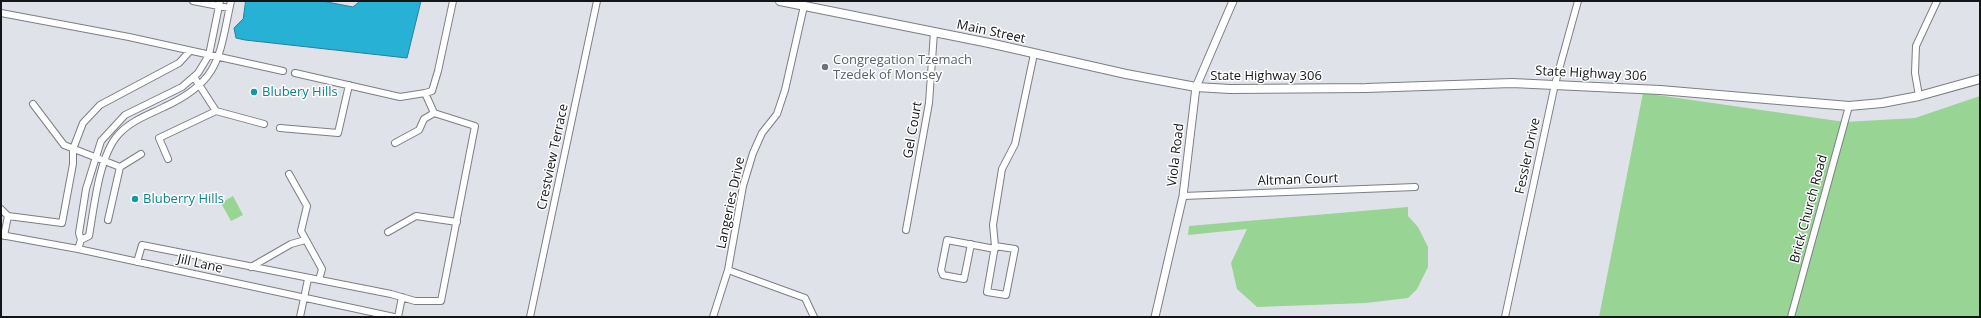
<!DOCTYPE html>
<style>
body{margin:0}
#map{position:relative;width:1981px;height:318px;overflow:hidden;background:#e0e2ea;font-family:"Open Sans",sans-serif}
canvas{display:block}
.frame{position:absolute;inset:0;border:2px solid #141518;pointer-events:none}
</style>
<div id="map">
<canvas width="1981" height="318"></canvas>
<div class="frame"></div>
</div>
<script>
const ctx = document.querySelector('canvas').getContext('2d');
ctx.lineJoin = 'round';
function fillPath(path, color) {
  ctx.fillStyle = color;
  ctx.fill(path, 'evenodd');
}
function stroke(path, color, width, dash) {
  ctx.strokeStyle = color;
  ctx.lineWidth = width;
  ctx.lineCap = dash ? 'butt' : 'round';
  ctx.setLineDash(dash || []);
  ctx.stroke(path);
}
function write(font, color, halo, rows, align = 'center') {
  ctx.font = font + ' "Open Sans",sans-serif';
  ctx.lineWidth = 3;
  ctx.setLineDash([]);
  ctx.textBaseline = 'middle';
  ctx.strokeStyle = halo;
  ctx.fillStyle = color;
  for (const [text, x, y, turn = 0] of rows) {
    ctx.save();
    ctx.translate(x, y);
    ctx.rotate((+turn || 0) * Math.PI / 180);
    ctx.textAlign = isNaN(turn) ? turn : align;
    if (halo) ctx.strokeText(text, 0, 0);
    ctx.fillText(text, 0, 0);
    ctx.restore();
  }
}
fillPath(new Path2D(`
 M1643 93 1845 122 1915 118 1980 96V317H1599Z
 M233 196 243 215 231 221 221 203Z
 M1408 207V216L1418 227 1428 247V267L1417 289 1408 298 1366 303 1257 307 1237 289 1231 263 1247 229 1188 235 1189 226Z`), '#98d494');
const water = new Path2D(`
 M246 1H322L353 7 360 1H421L407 58 245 40 236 38 234 28 243 19Z`);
fillPath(water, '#27b1d5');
stroke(water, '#21829c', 1);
const minor = new Path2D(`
 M193 1 229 8
 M1 13 129 37 283 71
 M295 73 400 97 425 93
 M194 77 216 111 264 124
 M1919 96 1915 73 1916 46 1937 1
 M33 104 64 145 120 167 141 154
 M280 128 338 133 349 85
 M395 143 419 130 424 119 434 113
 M168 159 159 138 216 111
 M289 174 307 206 301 231 322 269 319 280
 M1183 196 1415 187
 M1 209 8 216 62 223 73 164V149L83 123 100 105 179 63 190 51
 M108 220 120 167
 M906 230 929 103 934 32
 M388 232 416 216 457 222
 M1 235 78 249 394 317
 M4 236 8 216
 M81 240 89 236C94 208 99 156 118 135 130 121 148 115 164 107 221 81 219 56 231 1
 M971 244 964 279 943 275 941 270 947 240C963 243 979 246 995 249
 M995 246 987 292 1006 295 1015 249 995 246 993 225 1002 169 1015 144 1034 54
 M78 249 81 240 79 233 86 189 101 141 125 115 182 87 198 73 209 55 220 1
 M137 262 142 245 391 294 415 301H441L475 126 434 113 425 93 432 91 438 71 453 1
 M251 267 291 244 305 240
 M728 270 805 298 814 317
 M300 317 308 279
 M398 317 402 297
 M530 317 597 1
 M713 317 728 270 743 186 753 153 762 133 777 114 785 90 804 6
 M1505 317 1555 84 1578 1
 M1791 317 1849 106`);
const tertiary = new Path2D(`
 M1155 317 1183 196 1196 87 1233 1`);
const secondary = new Path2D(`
 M780 1 989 43 1126 74 1196 87 1230 89 1366 88 1512 83 1660 90 1849 106 1882 103 1919 96 1980 79`);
stroke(minor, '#7c7e85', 8);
stroke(tertiary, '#7c7e85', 9);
stroke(secondary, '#7c7e85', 10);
stroke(minor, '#fff', 6);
stroke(tertiary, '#fff', 7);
stroke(secondary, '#fff', 8);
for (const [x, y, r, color] of [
 [825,67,4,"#6b7280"],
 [254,92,4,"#0f9aa8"],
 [135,199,4,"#0f9aa8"]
]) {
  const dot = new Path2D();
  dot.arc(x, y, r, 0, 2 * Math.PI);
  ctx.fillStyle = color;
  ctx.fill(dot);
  stroke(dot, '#fff', 1.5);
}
write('13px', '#141518', '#fff', [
 ["Main Street",991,32,12],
 ["State Highway 306",1591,74,3],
 ["State Highway 306",1266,76],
 ["Gel Court",913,130,-80],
 ["Viola Road",1176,155,-83],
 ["Fessler Drive",1528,156,-78],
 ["Crestview Terrace",553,157,-78],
 ["Altman Court",1298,180,-2],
 ["Langeries Drive",731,203,-78],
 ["Brick Church Road",1809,209,-75],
 ["Jill Lane",200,264,13]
]);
write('13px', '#5b616d', '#fff', [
 ["Congregation Tzemach",833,60],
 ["Tzedek of Monsey",833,75]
], 'left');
write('13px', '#0d838f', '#fff', [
 ["Blubery Hills",262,92],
 ["Bluberry Hills",143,199]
], 'left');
</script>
